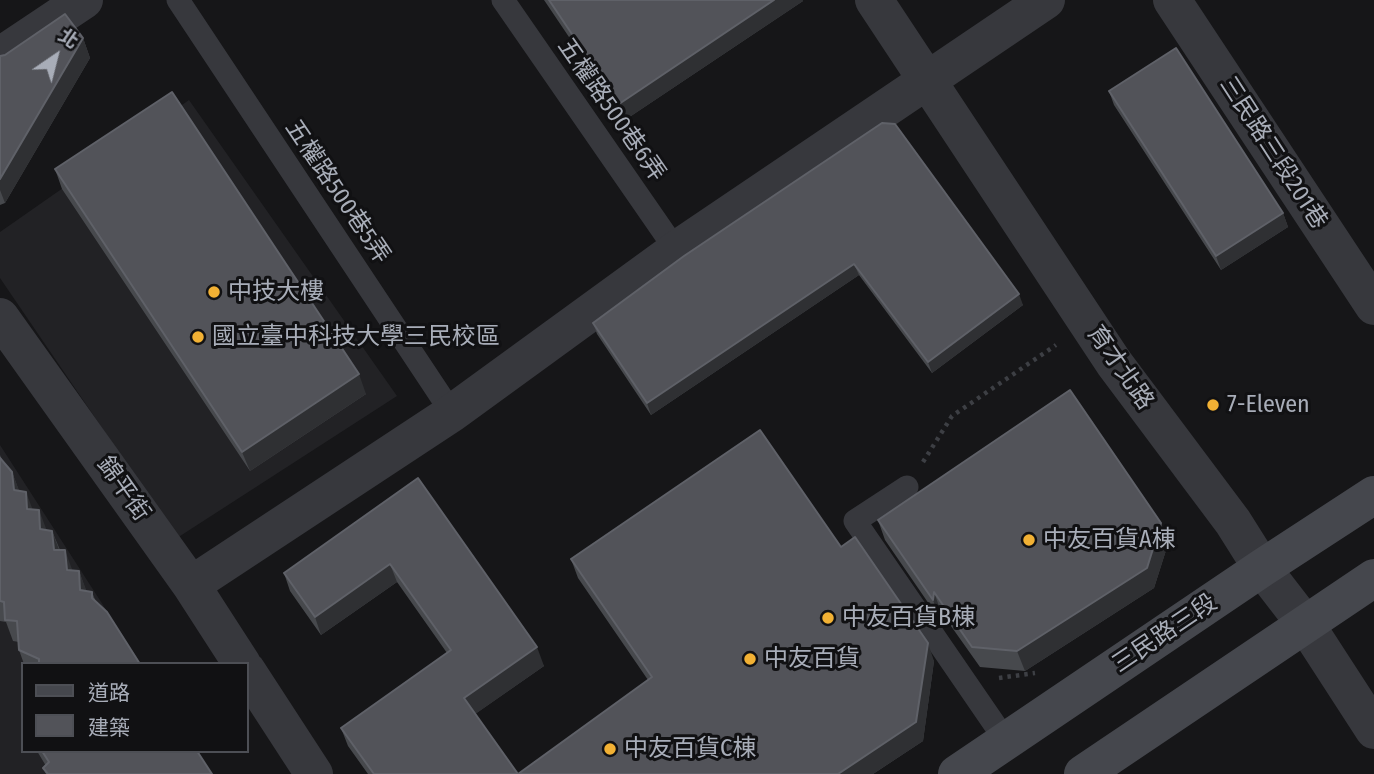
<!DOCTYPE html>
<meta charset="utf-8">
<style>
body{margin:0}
#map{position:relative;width:1374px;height:774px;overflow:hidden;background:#161618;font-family:"Fira Sans Condensed","Noto Sans TC",sans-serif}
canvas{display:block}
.legend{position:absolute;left:21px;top:662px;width:228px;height:91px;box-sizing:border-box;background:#111113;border:2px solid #4d4f55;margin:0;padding:9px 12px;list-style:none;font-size:21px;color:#a8adb8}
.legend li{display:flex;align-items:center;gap:14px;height:35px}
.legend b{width:35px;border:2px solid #4d4f55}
.north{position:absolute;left:21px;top:21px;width:70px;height:70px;-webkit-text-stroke:5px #111113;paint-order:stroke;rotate:35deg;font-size:19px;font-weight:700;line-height:28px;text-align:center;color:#a8adb8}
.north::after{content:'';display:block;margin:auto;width:24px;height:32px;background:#a8adb8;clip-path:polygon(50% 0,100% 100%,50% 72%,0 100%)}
</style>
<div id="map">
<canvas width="1374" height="774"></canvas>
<ul class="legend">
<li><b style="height:9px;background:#45474d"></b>道路</li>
<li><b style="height:19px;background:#525359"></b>建築</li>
</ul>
<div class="north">北</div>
</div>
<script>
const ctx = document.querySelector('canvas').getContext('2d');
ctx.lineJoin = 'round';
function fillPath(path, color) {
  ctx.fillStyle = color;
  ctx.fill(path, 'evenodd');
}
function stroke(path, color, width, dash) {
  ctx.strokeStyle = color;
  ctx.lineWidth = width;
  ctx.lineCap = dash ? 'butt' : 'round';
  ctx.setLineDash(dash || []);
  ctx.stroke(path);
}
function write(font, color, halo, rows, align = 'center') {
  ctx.font = font + ' "Fira Sans Condensed","Noto Sans TC",sans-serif';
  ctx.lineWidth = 6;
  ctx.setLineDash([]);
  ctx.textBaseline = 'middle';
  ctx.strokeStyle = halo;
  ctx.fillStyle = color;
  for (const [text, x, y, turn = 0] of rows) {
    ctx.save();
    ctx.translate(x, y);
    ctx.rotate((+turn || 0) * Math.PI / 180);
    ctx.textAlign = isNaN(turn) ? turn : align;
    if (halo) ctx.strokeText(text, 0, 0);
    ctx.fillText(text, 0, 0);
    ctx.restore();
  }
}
fillPath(new Path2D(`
 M189 100 397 396 177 538 0 278V232Z
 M0 445 141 664H23V751H198L212 774H0Z`), '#222225');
stroke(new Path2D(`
 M923 462 952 416 1056 345
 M999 678 1035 673`), '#3d3f44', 4.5, [3.5, 5]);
stroke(new Path2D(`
 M178 0 452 413
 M503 0 676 250
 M907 487 855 521 1006 741`), '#37383d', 23);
stroke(new Path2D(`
 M874 0 1114 363 1233 522 1262 568 1306 625 1374 730
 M1172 0 1374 306
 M0 56 84 0
 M0 317 191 585 242 664
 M191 585 452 413 676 250 1046 0
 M247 671 314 774`), '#37383d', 38);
stroke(new Path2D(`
 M957 774 1262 568 1374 495
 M1083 774 1374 578`), '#45474d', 38);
fillPath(new Path2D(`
 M544 0H802L803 1 625 120Z
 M83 38 90 58 5 203 0 205V56Z
 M1109 91 1283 213 1288 227 1221 270 1114 105Z
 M882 123 1023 305 932 373 859 275 651 415 597 334 593 323Z
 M55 169 366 394 250 471 62 189Z
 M0 455 3 462 12 472 19 491 46 530 52 531 60 550 72 570 79 571 86 591 92 592 96 602 140 664H24L19 650V642L13 641 6 622 0 621Z
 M418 478 544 666 475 714 518 774H368L348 746 341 728 447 653 397 582 321 635 290 591 284 573Z
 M878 520 1161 523 1168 544 1154 588 1025 671 980 667 941 612 940 620 885 540Z
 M841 547 934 661 923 741 873 774H518L648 680 578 578 571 559Z
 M37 751H197L212 774H46L43 768 46 766Z`), '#47494d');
fillPath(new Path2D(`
 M774 0H802L803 1 625 120 619 104Z
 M83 38 90 58 5 203 0 190V179Z
 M1283 213 1288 227 1221 270 1216 256Z
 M854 264 859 275 651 415 647 403Z
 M1019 294 1023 305 932 373 928 362Z
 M359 374 366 394 250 471 242 452Z
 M12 472 20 493 14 490Z
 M26 492 34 513 27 509Z
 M39 510 47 531 40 529Z
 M1161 523 1168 544 1154 588 1025 671 1017 651Z
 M52 531 60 552 54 550Z
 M65 550 73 572 67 570Z
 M390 564 397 582 321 635 315 617Z
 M79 571 87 592 80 590Z
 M934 592 941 612 940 620 933 600Z
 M928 643 934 661 923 741 873 774H838Z
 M537 647 544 666 471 717 464 698Z`), '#2f3033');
const building = new Path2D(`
 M549 0H774L619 104Z
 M65 14 83 38 0 179V56L5 55Z
 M1176 48 1283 213 1216 256 1109 91Z
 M172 92 359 374 242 452 55 169Z
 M882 123 895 124 1019 294 928 362 854 264 647 403 593 323 684 256Z
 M1070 390 1161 523 1147 568 1017 651 972 647 934 592 933 600 878 520Z
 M760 430 841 547 855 537 928 643 916 722 838 774H518L652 677 571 559Z
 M0 458 12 472 14 490 26 492 27 509 39 510 40 529 52 531 54 550H65L67 570 79 571 80 590 92 592V598L107 612 140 664H39V659L19 650 17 621 5 620 4 602 0 601Z
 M418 478 537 647 464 698 518 774H374L341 728 451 650 390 564 315 617 284 573Z
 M42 751H197L212 774H48L43 768 49 762Z`);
fillPath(building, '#525359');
stroke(building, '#5f6168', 2);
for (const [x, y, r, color] of [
 [214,292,7,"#f2b134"],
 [198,337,7,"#f2b134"],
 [1213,405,7,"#f2b134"],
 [1029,540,7,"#f2b134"],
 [828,618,7,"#f2b134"],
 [750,659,7,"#f2b134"],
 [610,749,7,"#f2b134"]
]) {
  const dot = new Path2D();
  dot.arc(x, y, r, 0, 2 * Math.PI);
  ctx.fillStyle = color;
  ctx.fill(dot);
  stroke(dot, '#111113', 2.5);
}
write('24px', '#a8adb8', '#111113', [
 ["五權路500巷6弄",611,110,55],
 ["三民路三段201巷",1273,153,57],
 ["五權路500巷5弄",337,192,56],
 ["育才北路",1120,368,55],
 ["錦平街",123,489,55],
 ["三民路三段",1165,634,-34]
]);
write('24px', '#a8adb8', '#111113', [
 ["中技大樓",228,292],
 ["國立臺中科技大學三民校區",212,337],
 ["7-Eleven",1227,405],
 ["中友百貨A棟",1043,540],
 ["中友百貨B棟",842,618],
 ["中友百貨",764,659],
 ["中友百貨C棟",624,749]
], 'left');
</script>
